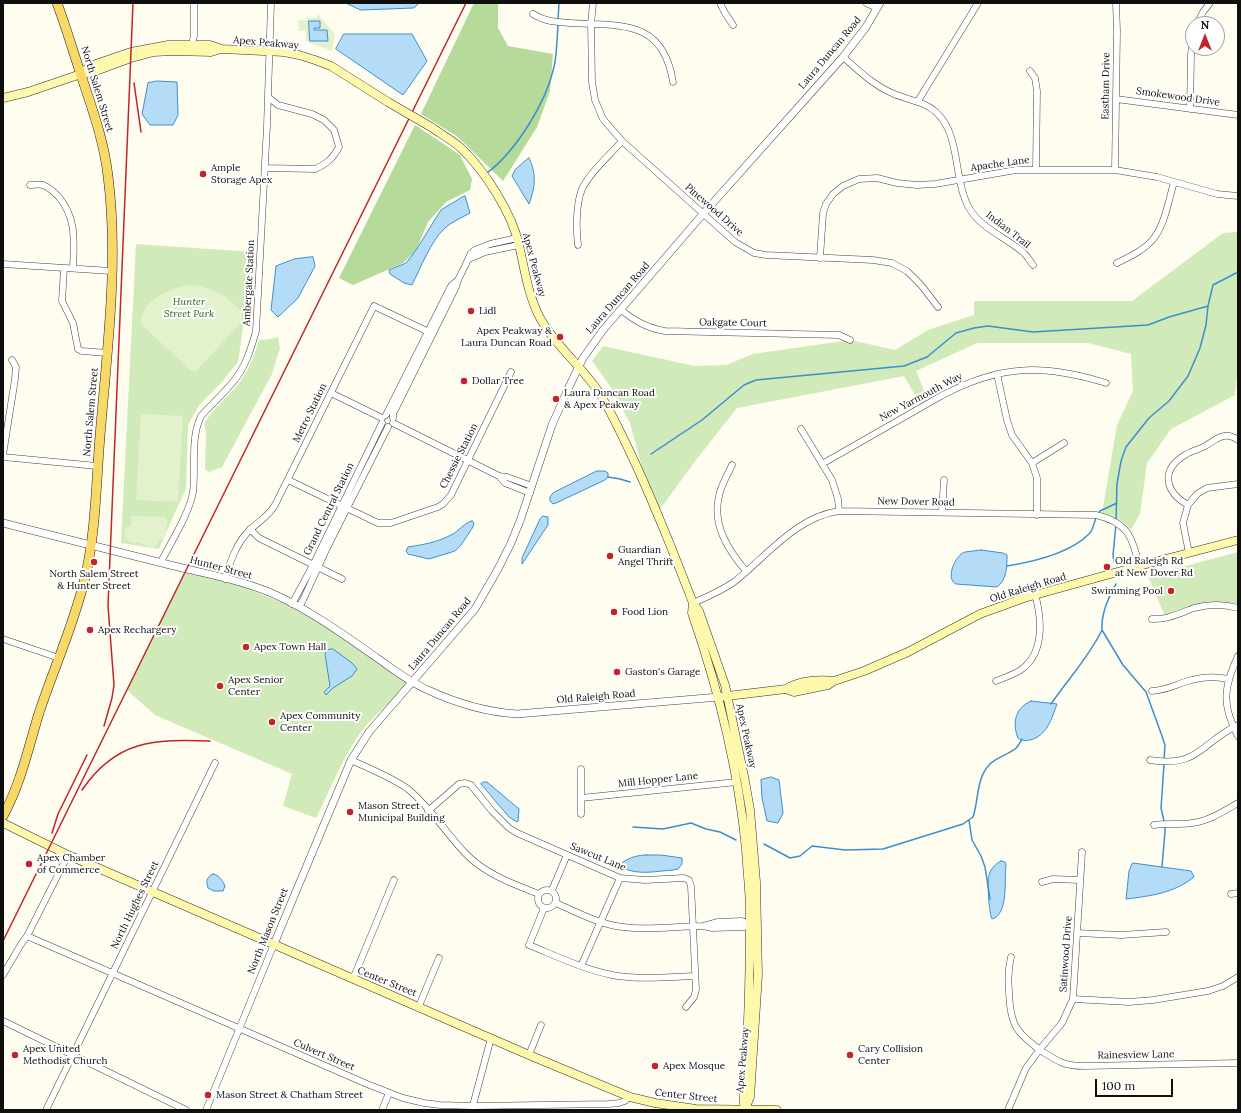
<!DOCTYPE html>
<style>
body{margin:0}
#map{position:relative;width:1241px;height:1113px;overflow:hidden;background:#fffcf0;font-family:Lora,serif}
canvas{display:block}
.frame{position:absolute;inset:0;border:4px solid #0f0f0f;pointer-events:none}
.north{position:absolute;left:1185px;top:16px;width:40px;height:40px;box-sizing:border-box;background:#fff;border:1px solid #9f9f9f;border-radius:50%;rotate:0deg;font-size:11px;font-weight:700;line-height:16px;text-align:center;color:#0f0f0f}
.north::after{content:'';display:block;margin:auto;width:14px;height:18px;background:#bf2629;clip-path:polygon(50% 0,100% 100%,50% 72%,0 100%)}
.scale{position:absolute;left:1095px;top:1079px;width:78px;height:18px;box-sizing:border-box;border:2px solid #0f0f0f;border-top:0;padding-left:5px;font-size:12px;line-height:14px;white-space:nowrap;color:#0f0f0f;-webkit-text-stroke:3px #fff;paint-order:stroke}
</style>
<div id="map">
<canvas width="1241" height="1113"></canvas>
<div class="frame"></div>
<div class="north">N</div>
<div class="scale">100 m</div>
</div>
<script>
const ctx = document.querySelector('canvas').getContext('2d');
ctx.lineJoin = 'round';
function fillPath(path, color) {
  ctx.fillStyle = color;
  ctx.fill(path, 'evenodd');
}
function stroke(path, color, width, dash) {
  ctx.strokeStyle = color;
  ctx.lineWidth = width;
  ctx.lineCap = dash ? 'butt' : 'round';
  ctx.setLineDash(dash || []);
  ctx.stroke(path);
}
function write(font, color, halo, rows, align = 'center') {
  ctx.font = font + ' Lora,serif';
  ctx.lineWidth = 4;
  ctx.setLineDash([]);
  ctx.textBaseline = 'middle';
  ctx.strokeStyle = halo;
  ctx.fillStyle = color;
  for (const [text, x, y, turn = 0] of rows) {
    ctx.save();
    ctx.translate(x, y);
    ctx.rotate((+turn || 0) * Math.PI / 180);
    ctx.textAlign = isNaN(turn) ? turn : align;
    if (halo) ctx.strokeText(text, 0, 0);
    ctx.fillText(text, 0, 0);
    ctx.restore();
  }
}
fillPath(new Path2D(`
 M1238 232V368L1235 395 1171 429 1147 463 1140 514 1131 530C1123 521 1115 515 1102 513L1117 425 1133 391 1131 354 1088 343H977L916 371 929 403 922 407 904 376 737 408 696 460 658 512 649 493 630 423 610 386 592 361 603 346 695 366 726 365 753 354 850 340 895 350 928 330 974 315V301H1132L1223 233Z
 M136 244 253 252 251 281 246 292 245 314 238 362 221 383 200 404 188 425 186 488 159 549 121 543Z
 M278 337 280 348 272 374 222 467 209 472 205 469 206 433 204 424C213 408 228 397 240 382 249 369 255 354 259 340L270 339Z
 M1238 552V605C1209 598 1191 606 1165 616L1148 576Z
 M186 570 244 587 299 610 413 682C395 698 375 714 360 733 342 759 330 790 316 818L283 806 292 774 155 715 127 690Z`), '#d1eaba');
fillPath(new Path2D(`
 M474 3H498V28L508 46 553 54 550 91 537 127 503 181 458 137 421 114Z
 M415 125 460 155 472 179 470 190 446 202 428 222 416 250 403 263 353 285 339 278Z`), '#b5da99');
fillPath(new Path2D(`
 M317 13 335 34 332 51 306 41V31H299L298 20H306L307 18H317Z
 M191 285C217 289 224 294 242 312V322L196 371H191L141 324C141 299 170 288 191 285Z
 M141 414 183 416 178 502 136 500Z
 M131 516 165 517 168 522 165 530 167 531 163 539 161 538 156 546 153 548 137 542 135 543C127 542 121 536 126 527L131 526Z`), '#e3f1cc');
const water = new Path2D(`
 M346 3H419L414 8 361 10Z
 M309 21H320V28H314V30H327L328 41H310Z
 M344 34H412L427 61 403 95 336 49Z
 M157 81 177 82 178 115 173 125H150L142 114 148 83Z
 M529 158C537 174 535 188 529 204L512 176 515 170Z
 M465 196 470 213C461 218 451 222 444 229 431 241 420 269 412 285L404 283 390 274 389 270 406 263 416 250 441 210Z
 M313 257 315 266 298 298 278 317 271 310 276 266 294 259Z
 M597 471H605L608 473V477L605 480 556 503 553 504 550 501V497L553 493Z
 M543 516 548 517V525L522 564V558L540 519Z
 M472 521 474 523 473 527 461 545 455 551 429 559 408 554 406 551 408 547C422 545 438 542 451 535 459 531 464 523 472 521Z
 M981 550 1003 553 1007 555C1007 566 1007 580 997 587L956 584C945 579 955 555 965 552 970 551 976 551 981 550Z
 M333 649 352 663 357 669 352 676 333 688 326 695 324 692 330 686 325 654 327 650Z
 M1031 701 1057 704C1052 718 1047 736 1030 740 1025 741 1022 741 1018 738 1012 723 1015 708 1031 701Z
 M771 777 779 780 783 813 778 823 767 821 762 798 761 780Z
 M484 782H487L519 809 518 821 517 822 509 817 481 784Z
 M647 855H661L682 858V864L678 869 673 870C657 871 637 876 622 867L623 862C631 857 638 855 647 855Z
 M1001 861 1005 862 1006 865C1004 879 1009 914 992 919 989 913 987 882 989 875 991 869 995 864 1001 861Z
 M1133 863 1191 871 1194 877C1174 893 1151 896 1126 899L1129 871Z
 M213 874C219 875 223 881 225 886L223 891H214L208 888C206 882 206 877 213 874Z`);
fillPath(water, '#b5dcf6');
stroke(water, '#3c8fcd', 1);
stroke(new Path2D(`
 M558 20 559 3
 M487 173C516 151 546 103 554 67 557 54 557 38 558 24
 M651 454 702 420 744 385 756 380 904 366 927 357 956 333 974 328 988 326 1033 332 1148 325 1169 317 1208 306
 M608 477 620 479 630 482
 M1098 514 1100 511 1117 503
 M1116 520 1117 484 1121 461 1126 447 1149 418 1169 401 1188 376 1200 348 1206 325 1208 306 1213 285 1238 272
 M1114 562 1113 555 1116 524
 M1007 566C1032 562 1070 553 1089 534 1093 531 1094 522 1096 518
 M1116 584C1108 597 1101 615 1102 630L1123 665 1146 692 1162 736 1165 745 1164 760
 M1051 704C1068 679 1089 657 1102 630
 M969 820 972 840 981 856 985 867 990 899
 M1164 821 1161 808 1164 764
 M633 827 663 829 691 823 706 829 720 832 736 840
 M764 844 790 858 800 856 812 846 845 850 883 849 963 824 973 817C979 799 976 778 990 764 997 757 1007 755 1015 749 1018 747 1020 742 1022 739
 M1162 867 1165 831V825`), '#3c8fcd', 1.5);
const minor = new Path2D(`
 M593 3 591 24 592 82 595 100 603 119 622 141 735 242 754 253 766 255 873 260 892 263 907 271 921 285 938 307
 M720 3 725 13 733 25
 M866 3 877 8
 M533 14C545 22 557 22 571 23 621 26 663 19 673 82
 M1197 24 1203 12 1210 3
 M192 44 194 36V3
 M843 57C858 70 873 85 892 93 907 100 924 101 936 112 961 135 953 177 968 206 979 228 1006 237 1024 253 1027 256 1030 261 1033 265
 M1030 71 1035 78 1037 91 1036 169
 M1116 99 1238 115
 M918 101 978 3
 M1190 109 1191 55 1193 36
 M265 168 315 169C327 164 333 158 339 147L334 130 324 120 312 114 278 105 268 97
 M1115 170 1117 31 1116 3
 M30 185C34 185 39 184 43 185 48 187 54 192 58 196 77 218 74 242 73 268
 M578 245C576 229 576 204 582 189 589 173 610 155 622 141
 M820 258 823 213 826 204 833 194 843 186 859 179 877 178 897 183 917 185 935 184 1016 170H1115L1157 177 1217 194 1238 196
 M469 259 485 252 519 245
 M1117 263C1129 257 1145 250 1154 238 1165 224 1169 199 1174 182
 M3 264 111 271
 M64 268 62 301 73 323 78 349 82 351 107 353
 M621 310C635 321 647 328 665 331L839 335 850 340
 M997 374 1007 420 1012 435 1032 463 1037 478V515
 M331 393 382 418
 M386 415 451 286 458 280
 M393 418V414L456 287 458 280 465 266 471 253 475 250 490 244 517 238
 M393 423 499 476 505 483 530 493
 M801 429 832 480 838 499 839 511
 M3 455 15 379 16 367 12 360
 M3 457 97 466
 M1032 463 1064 443
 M822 464 941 396C1001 364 1043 364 1106 383
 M732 465C728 474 721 485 719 496 712 525 728 550 746 571
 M499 476 507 477 532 486
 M288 480 378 523H391L438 507 443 504 451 495 511 372
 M1188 505C1165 492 1160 470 1185 455 1191 451 1198 450 1205 446 1211 443 1217 437 1224 436 1229 435 1234 437 1238 440
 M942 512 944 480
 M250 529 259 538 342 579
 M1189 553 1183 523 1188 505 1197 494 1207 488 1238 484
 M161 562C170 544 190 512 193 492 196 467 190 439 201 416 212 404 223 394 233 382 245 368 251 349 256 331L267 126 271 3
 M225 579C230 562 237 541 251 529 259 521 269 516 275 505L374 306 433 334
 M693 603C707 597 721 591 734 582 767 556 796 517 839 511L1096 515C1127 522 1133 537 1139 566
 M292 604 313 565 382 423
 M299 607 303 600 326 550 388 427
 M1152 619C1167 620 1180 613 1194 608 1209 604 1224 604 1238 608
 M3 639 59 658
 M1238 656C1224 687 1221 704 1238 736
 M996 681C1004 678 1012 675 1019 671 1045 655 1042 619 1035 594
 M1152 691C1168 690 1174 685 1188 681 1201 677 1215 676 1228 679
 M351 760C370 769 391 777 408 789 430 807 446 833 465 853 485 874 513 884 539 894
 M1150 760C1199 768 1200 743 1238 725
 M581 769V814
 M581 798 737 782
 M428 811 459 784 465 783 471 785 492 811 509 828 517 833 620 878 645 880 684 878 689 880 691 886 696 990 694 997 686 1007
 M1154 825C1167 823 1179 825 1192 823 1209 821 1224 811 1238 803
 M1042 882 1053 879 1080 880
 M538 899a9 9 0 1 1 18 0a9 9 0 1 1-18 0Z
 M552 890 567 855
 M1231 894 1238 893
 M556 903C576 912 601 925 623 927 649 931 676 926 703 926L712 928 744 927 750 924
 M544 908 529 945C556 956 583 969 612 975 639 980 668 977 695 976
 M703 926 718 922 742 921 752 924
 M1077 933 1121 935 1166 932
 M27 936 367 1084 403 1098 424 1103 440 1105 473 1106 609 1104 619 1103 625 1101 630 1097
 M1011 957C1008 969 1008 980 1009 991 1010 1025 1016 1033 1043 1052 1059 1062 1065 1066 1084 1066L1238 1063
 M581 966 620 878
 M3 975 20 946 27 936 68 855
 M353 979 394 880
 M1073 999 1129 1002 1153 1000 1208 991 1223 986 1238 977
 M419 1006 439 958
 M3 1021 186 1110
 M529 1055 541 1025
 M472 1109 491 1038
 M46 1110 215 763
 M206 1110 274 944
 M382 1110 389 1093
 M1008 1110 1026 1068 1040 1049 1062 1023 1073 999 1082 852`);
const tertiary = new Path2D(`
 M3 523C59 537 114 551 170 565 203 573 237 579 269 592 307 608 343 634 377 658 393 669 409 682 428 690 456 703 486 712 517 714L719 697
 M274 944 351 760 369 732 475 609 498 569 511 543 520 521 552 425 568 389 583 358 603 330 703 214 843 57 866 27 880 3`);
const secondary = new Path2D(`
 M81 74 90 66 131 52 168 45H210L222 49 284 52 299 55 315 60 331 66 388 102
 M3 98 28 92 81 74 93 72 131 58 154 52 173 51 211 52 221 49
 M431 127C441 134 452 140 461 148 485 171 512 213 519 245 525 271 528 295 540 318 556 347 582 366 600 394 611 412 620 431 629 450 653 500 673 551 693 603L699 611 725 685 745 781 750 810 756 882 758 975 750 1097 745 1109
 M693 603 692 613C719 691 738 766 746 849 747 870 750 891 750 912 750 962 749 1012 746 1061 745 1077 741 1093 745 1109
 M786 689C798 681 819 679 834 681
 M719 697 786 689 794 692 828 685 834 681 864 671 908 652 980 614 1024 598 1139 566 1238 540
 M3 823 68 855 153 892 529 1055 630 1097 655 1103 696 1109 777 1110`);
const primary = new Path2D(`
 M3 816C21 783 28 749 39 713 54 668 74 624 85 578 96 531 96 484 100 436 107 351 119 261 108 176 104 141 92 108 81 75 73 51 66 27 57 3`);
stroke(minor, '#424242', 7);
stroke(tertiary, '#424242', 8);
stroke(secondary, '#313131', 9);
stroke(primary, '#202020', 10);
stroke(minor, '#fff', 6);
stroke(tertiary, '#fff', 7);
stroke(secondary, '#fff8ac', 8);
stroke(primary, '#f8d967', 9);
stroke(new Path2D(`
 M134 83 141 132
 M104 726 112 698 114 685 108 606 133 3
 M82 790C116 740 154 739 210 741
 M52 833 58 814 87 755
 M3 941 466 3`), '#bf2629', 1.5);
const secondaryBridge = new Path2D(`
 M388 102 431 127`);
stroke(secondaryBridge, '#313131', 9, []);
stroke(secondaryBridge, '#fff8ac', 8);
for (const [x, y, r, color] of [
 [203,174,4,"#bf2629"],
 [471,311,4,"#bf2629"],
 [560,337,4,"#bf2629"],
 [464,381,4,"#bf2629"],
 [556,399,4,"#bf2629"],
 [610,556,4,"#bf2629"],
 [94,562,4,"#bf2629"],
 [1107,567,4,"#bf2629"],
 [1171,591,4,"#bf2629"],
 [614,612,4,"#bf2629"],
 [90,630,4,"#bf2629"],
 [246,647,4,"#bf2629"],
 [617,672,4,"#bf2629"],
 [220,686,4,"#bf2629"],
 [272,722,4,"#bf2629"],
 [350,812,4,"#bf2629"],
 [29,864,4,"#bf2629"],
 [15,1055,4,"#bf2629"],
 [850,1055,4,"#bf2629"],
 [655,1066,4,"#bf2629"],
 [208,1095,4,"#bf2629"]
]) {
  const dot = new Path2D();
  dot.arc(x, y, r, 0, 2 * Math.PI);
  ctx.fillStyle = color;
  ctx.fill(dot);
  stroke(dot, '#fff', 1.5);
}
write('10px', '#0f0f0f', '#fff', [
 ["Apex Peakway",266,43,5],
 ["Laura Duncan Road",830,53,-50],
 ["Eastham Drive",1106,86,-89],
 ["North Salem Street",97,89,73],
 ["Smokewood Drive",1178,97,8],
 ["Apache Lane",1000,164,-8],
 ["Pinewood Drive",714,210,41],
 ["Indian Trail",1008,230,38],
 ["Apex Peakway",534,265,75],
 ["Ambergate Station",249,283,-87],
 ["Laura Duncan Road",618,298,-49],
 ["Oakgate Court",733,323,1],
 ["New Yarmouth Way",921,397,-28],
 ["North Salem Street",91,412,-85],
 ["Metro Station",310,413,-64],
 ["Chessie Station",459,456,-63],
 ["New Dover Road",916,502,1],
 ["Grand Central Station",329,509,-64],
 ["Hunter Street",221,568,15],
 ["Old Raleigh Road",1028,588,-17],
 ["Laura Duncan Road",440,634,-50],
 ["Old Raleigh Road",596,697,-5],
 ["Apex Peakway",746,736,78],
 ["Mill Hopper Lane",658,780,-6],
 ["Sawcut Lane",598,857,22],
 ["North Hughes Street",135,905,-64],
 ["North Mason Street",268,931,-68],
 ["Satinwood Drive",1066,954,-86],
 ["Center Street",387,982,22],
 ["Culvert Street",324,1055,23],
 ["Rainesview Lane",1136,1055,-1],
 ["Apex Peakway",743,1060,-85],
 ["Center Street",686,1096,6]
]);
write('10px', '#0f0f0f', '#fff', [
 ["Ample",211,168],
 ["Storage Apex",211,180],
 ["Lidl",479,311],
 ["Apex Peakway &",552,331,"right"],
 ["Laura Duncan Road",552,343,"right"],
 ["Dollar Tree",472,381],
 ["Laura Duncan Road",564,393],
 ["& Apex Peakway",564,405],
 ["Guardian",618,550],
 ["Angel Thrift",618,562],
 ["Old Raleigh Rd",1115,561],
 ["at New Dover Rd",1115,573],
 ["North Salem Street",94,574,"center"],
 ["& Hunter Street",94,586,"center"],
 ["Swimming Pool",1163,591,"right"],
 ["Food Lion",622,612],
 ["Apex Rechargery",98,630],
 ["Apex Town Hall",254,647],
 ["Gaston's Garage",625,672],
 ["Apex Senior",228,680],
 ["Center",228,692],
 ["Apex Community",280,716],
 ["Center",280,728],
 ["Mason Street",358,806],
 ["Municipal Building",358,818],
 ["Apex Chamber",37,858],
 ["of Commerce",37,870],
 ["Apex United",23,1049],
 ["Methodist Church",23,1061],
 ["Cary Collision",858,1049],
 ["Center",858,1061],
 ["Apex Mosque",663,1066],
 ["Mason Street & Chatham Street",216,1095]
], 'left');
write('italic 10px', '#2b671e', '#fff', [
 ["Hunter",189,302],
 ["Street Park",189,314]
]);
</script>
